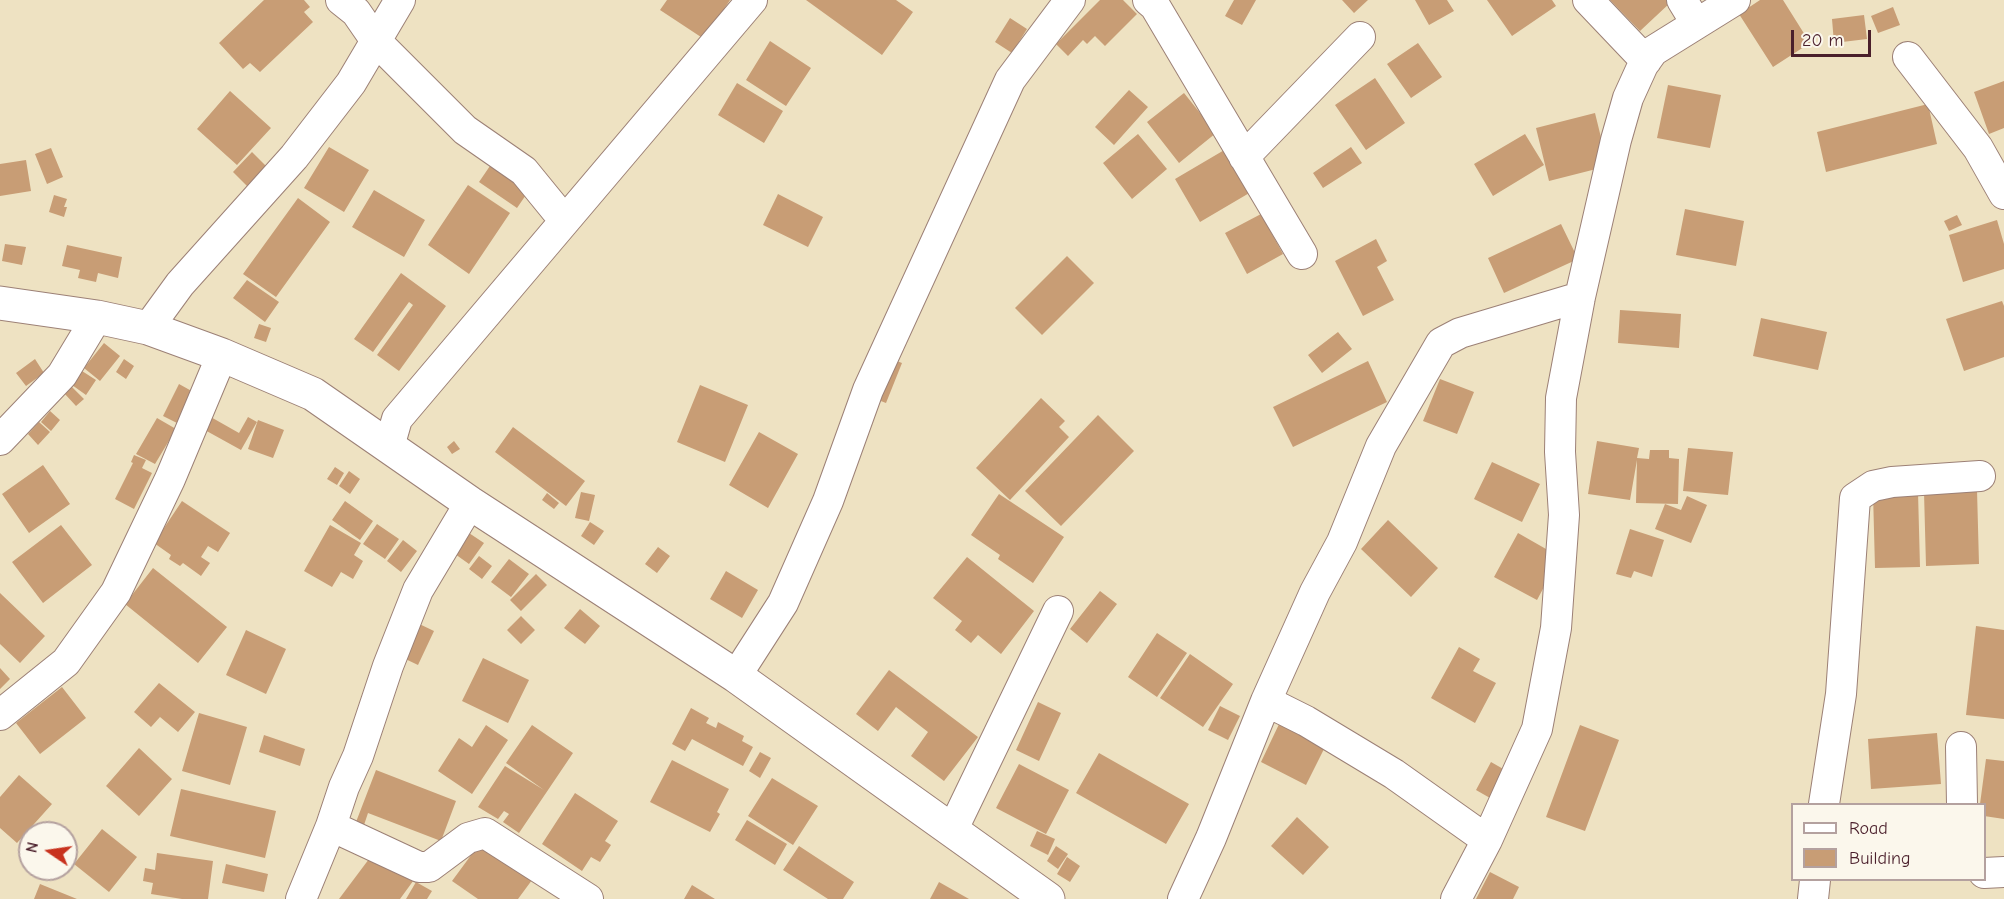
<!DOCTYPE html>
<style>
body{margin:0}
#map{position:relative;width:2004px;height:899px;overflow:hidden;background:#eee2c2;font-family:"Comic Neue",sans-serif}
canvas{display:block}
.legend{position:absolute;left:1791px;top:803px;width:195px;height:78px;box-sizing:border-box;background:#fbf7ec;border:2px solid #b4a19f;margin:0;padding:8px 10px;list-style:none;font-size:18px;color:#4a1f2b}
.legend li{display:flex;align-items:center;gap:12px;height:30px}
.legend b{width:30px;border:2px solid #b4a19f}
.north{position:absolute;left:18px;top:821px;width:60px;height:60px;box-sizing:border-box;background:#fbf7ec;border:2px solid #b4a19f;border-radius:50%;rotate:283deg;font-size:16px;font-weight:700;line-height:24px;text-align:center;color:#4a1f2b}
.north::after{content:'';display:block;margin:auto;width:21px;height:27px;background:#c8321e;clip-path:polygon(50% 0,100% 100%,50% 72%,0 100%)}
.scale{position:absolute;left:1791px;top:30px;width:80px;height:27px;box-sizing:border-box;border:3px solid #4a1f2b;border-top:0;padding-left:8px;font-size:18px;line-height:21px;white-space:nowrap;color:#4a1f2b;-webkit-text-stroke:4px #fbf7ec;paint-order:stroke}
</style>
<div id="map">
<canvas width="2004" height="899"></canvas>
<ul class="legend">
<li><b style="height:8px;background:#fff"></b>Road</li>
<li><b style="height:16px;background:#c89d75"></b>Building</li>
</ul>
<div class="north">N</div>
<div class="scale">20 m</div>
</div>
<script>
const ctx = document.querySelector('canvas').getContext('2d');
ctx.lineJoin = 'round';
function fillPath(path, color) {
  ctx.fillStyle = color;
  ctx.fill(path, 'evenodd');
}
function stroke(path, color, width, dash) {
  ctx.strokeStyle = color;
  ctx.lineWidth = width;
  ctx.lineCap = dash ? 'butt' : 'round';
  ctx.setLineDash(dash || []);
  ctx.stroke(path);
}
fillPath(new Path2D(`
 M264 0H304L310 7 304 12 313 22 260 72 250 63 243 69 219 43Z
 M667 0H730L704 39 660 10Z
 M806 0H896L913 12 882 55Z
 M1100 0H1123L1137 14 1105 46 1095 36 1087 44 1083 40 1068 56 1056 44Z
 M1234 0H1256L1242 25 1225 16Z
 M1342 0H1368L1354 13Z
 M1415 0H1447L1454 11 1429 25Z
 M1487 0H1552L1556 6 1512 36Z
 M1610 0H1669L1671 2 1640 31Z
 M1760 0H1783L1810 43 1773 67 1739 14Z
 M1893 7 1900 25 1878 33 1871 16Z
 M1864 15 1867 39 1834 43 1832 19Z
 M1010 18 1027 29 1012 53 995 42Z
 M770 41 811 68 786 106 746 80Z
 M1418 43 1442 77 1411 98 1387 64Z
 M1375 78 1405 123 1366 150 1335 105Z
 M2004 81V128L1989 134 1974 92Z
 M737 83 783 111 764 143 718 115Z
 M1668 85 1721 95 1710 148 1657 138Z
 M1129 90 1148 107 1114 145 1095 127Z
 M230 91 271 128 237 165 197 129Z
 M1184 93 1216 133 1179 163 1147 122Z
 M1928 104 1937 144 1826 172 1817 132Z
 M1595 113 1608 166 1549 181 1536 128Z
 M1138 134 1167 169 1132 199 1103 163Z
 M1525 134 1544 165 1493 196 1474 164Z
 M329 147 369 170 344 212 304 188Z
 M1351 147 1362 163 1323 188 1313 173Z
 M51 148 63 177 47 184 35 154Z
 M1226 149 1251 192 1200 222 1175 179Z
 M252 152 268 168 249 188 233 172Z
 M26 160 31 191 0 196V164Z
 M492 163 530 189 517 208 479 182Z
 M468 185 510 213 469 274 428 245Z
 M374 190 425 220 404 257 352 227Z
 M778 194 823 217 808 247 763 225Z
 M54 195 67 199 64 207H67L64 217 49 212Z
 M298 198 330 222 276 297 243 274Z
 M1685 209 1744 221 1736 266 1676 255Z
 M1261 214 1283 254 1247 274 1225 233Z
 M1957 215 1962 225 1949 231 1944 221Z
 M1997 220 2004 244V269L1963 282 1949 235Z
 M1561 224 1578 259 1504 293 1488 258Z
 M1376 239 1387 261 1377 267 1394 300 1363 316 1335 261Z
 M5 244 26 247 22 265 2 261Z
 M67 245 122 257 118 278 98 273 96 282 78 278 80 270 62 266Z
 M1067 256 1094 283 1042 335 1015 308Z
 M401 273 446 306 399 371 377 355 413 305 409 302 373 352 354 339Z
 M247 280 279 302 265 322 233 298Z
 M2002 301 2004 306V357L1964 371 1946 319Z
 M1620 310 1681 314 1679 348 1618 343Z
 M1761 318 1827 332 1818 370 1753 356Z
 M259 324 271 328 266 342 254 338Z
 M1338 332 1352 349 1322 373 1308 355Z
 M104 343 120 356 100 381 84 368Z
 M889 358 902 363 886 403 873 398Z
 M35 359 44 373 26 386 16 373Z
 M124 359 134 366 126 379 116 372Z
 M1368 361 1387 402 1293 447 1273 407Z
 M82 371 96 380 86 395 72 385Z
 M1440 379 1474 392 1457 434 1423 421Z
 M179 384 197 394 181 425 163 416Z
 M700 385 748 405 725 462 677 442Z
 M71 386 84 399 76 406 64 393Z
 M1041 398 1065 421 1059 427 1069 437 1010 500 976 468Z
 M50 411 60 420 51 431 41 422Z
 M1098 415 1134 451 1061 526 1025 491Z
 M209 416 239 433 248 417 257 422 241 450 203 429Z
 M157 418 176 429 155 464 136 454Z
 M258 420 284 430 273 458 248 449Z
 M39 422 50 432 38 445 28 434Z
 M513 427 585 481 566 506 495 452Z
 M759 432 798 454 768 508 729 485Z
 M454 441 460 449 452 454 447 447Z
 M1597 441 1639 448 1637 458 1649 459 1650 450H1669V458L1679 459 1678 504 1636 503 1637 460 1630 500 1588 494Z
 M1688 448 1733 452 1728 495 1683 491Z
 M134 455 146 460 142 468 152 473 134 509 115 499 133 463 131 462Z
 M1492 462 1540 484 1522 522 1474 499Z
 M43 465 70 504 29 533 2 494Z
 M335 467 344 473 337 485 327 479Z
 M349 471 360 479 350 494 339 486Z
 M1977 490 1979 564 1926 566 1924 492Z
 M581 492 595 495 589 521 575 518Z
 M1918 492 1920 567 1875 568 1873 493Z
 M547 493 559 503 554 509 542 500Z
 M999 494 1064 537 1033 583 998 559 1000 555 971 535Z
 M1687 496 1707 505 1691 543 1655 529 1665 504 1681 510Z
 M182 501 230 533 218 552 208 546 201 557 210 563 201 576 183 563 180 566 169 559 171 555 154 543Z
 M345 501 373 521 360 540 332 520Z
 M1388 520 1438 568 1411 597 1361 549Z
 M590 522 604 531 594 545 581 536Z
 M377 524 399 539 385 559 363 544Z
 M61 525 92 565 43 603 12 562Z
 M330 525 361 543 354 555 363 561 353 579 341 572 332 587 304 571Z
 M1630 529 1664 540 1652 577 1634 571 1631 578 1616 574Z
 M469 533 484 543 469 564 455 554Z
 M1518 533 1560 557 1537 600 1494 577Z
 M403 540 417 551 401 572 387 561Z
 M658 547 670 556 657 573 645 564Z
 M479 556 492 566 482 579 469 569Z
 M967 557 1034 611 1001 654 978 635 971 643 955 630 962 621 933 598Z
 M509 559 529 574 511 597 491 582Z
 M153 568 227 627 198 663 125 604Z
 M726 571 758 590 742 618 710 599Z
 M536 574 547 585 521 611 510 600Z
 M1100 591 1117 604 1087 643 1070 629Z
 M0 593 45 636 20 663 0 644Z
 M580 609 600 626 585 644 564 628Z
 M521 616 535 630 521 644 507 630Z
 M413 621 434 631 418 665 397 655Z
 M1976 626 2004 630V719L1966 715Z
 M246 630 286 649 266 694 226 675Z
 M1157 633 1187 653 1157 697 1128 677Z
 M1459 647 1480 659 1473 671 1496 683 1475 723 1431 698Z
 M1190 654 1233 684 1203 727 1160 698Z
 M483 658 529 680 508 723 462 701Z
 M0 668 10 679 0 689Z
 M889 670 978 737 944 781 911 756 928 732 896 707 878 731 856 714Z
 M159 683 195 712 178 732 160 717 151 727 134 712Z
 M62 687 86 718 40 754 16 723Z
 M1038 702 1061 713 1039 761 1016 750Z
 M1220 706 1240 716 1228 740 1208 730Z
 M691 708 709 718 706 723 716 728 718 722 744 736 742 741 753 747 743 766 692 739 685 751 672 744Z
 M199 713 247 727 230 785 182 771Z
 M1281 720 1327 743 1306 785 1261 762Z
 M486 725 508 740 472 794 438 771 459 738 472 747Z
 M532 725 573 753 519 833 503 822 509 814 504 811 498 819 478 807 505 766 544 790 506 763Z
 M1580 725 1619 740 1585 831 1546 817Z
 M1937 733 1941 784 1871 789 1868 739Z
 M264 735 305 749 300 766 259 752Z
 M139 748 172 779 139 816 106 786Z
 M760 752 771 758 760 778 749 771Z
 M1099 753 1189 804 1166 844 1076 793Z
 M1986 759 2004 761V819L1984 816V804H1980Z
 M672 760 729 789 717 812 720 814 710 832 650 802Z
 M1491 762 1512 774 1497 802 1476 790Z
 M1019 764 1069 790 1046 834 996 808Z
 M376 770 456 801 441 841 368 813 364 825 356 822Z
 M19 775 52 804 17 843 0 828V797Z
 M772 778 818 806 793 845 748 816Z
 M181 789 276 811 265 858 170 836Z
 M575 793 618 821 605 841 611 845 600 862 591 857 582 871 542 844Z
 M1297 817 1329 847 1303 875 1271 846Z
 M747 820 787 844 775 865 735 840Z
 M102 829 137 857 109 892 74 864Z
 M1037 831 1055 839 1048 855 1030 846Z
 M480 843 532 880 518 899H478L452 881Z
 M799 846 854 882 843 899H828L783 870Z
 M1056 846 1068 854 1058 869 1047 861Z
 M378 847 416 877 400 899H339Z
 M157 853 213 861 208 899H182L151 894 153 883 143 881 145 868 155 870Z
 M1067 857 1080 866 1070 882 1057 874Z
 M226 864 268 874 264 892 222 883Z
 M48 869H66L60 877Z
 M1490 872 1519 887 1513 899H1476Z
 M416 882 432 891 427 899H406Z
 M939 882 969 899H930Z
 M40 884 77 899H34Z
 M692 885 715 899H684Z`), '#c89d75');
const minor = new Path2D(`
 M341 0 356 12 376 41 465 130 524 171 564 220
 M1148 0 1155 6 1302 254
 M1588 0 1646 61
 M1682 0 1696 23
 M1908 57 1978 148 2004 194
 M1244 157 1360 37
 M148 328 180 284 294 157 351 83 400 0
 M0 440 62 375 97 317
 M389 447 397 419 752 0
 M736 676 783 603 828 501 868 390 1010 80 1070 0
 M1266 701 1306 721 1394 774 1487 840
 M0 715 66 662 116 592 170 479 222 355
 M1961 747 1962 804
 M1824 804 1841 694 1855 498 1873 486 1892 482 1980 476
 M331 826 419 867H429L468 838 485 833 588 899
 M952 831 1058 611
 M1984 873 2004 872
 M301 899 331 826 344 787 358 756 388 666 418 590 470 503
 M1183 899 1211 838 1266 701 1315 592 1342 542 1381 446 1441 343 1460 333 1580 297
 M1456 899 1487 840 1537 729 1556 628 1564 515 1560 452 1561 398 1580 297 1616 140 1628 98 1643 65 1653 51 1735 0
 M1813 899 1815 880`);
const tertiary = new Path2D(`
 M0 303 97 317 148 328 222 355 313 394 470 503 736 676 1048 899`);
stroke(minor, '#9c8076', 32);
stroke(tertiary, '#9c8076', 35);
stroke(minor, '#fff', 30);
stroke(tertiary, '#fff', 33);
</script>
